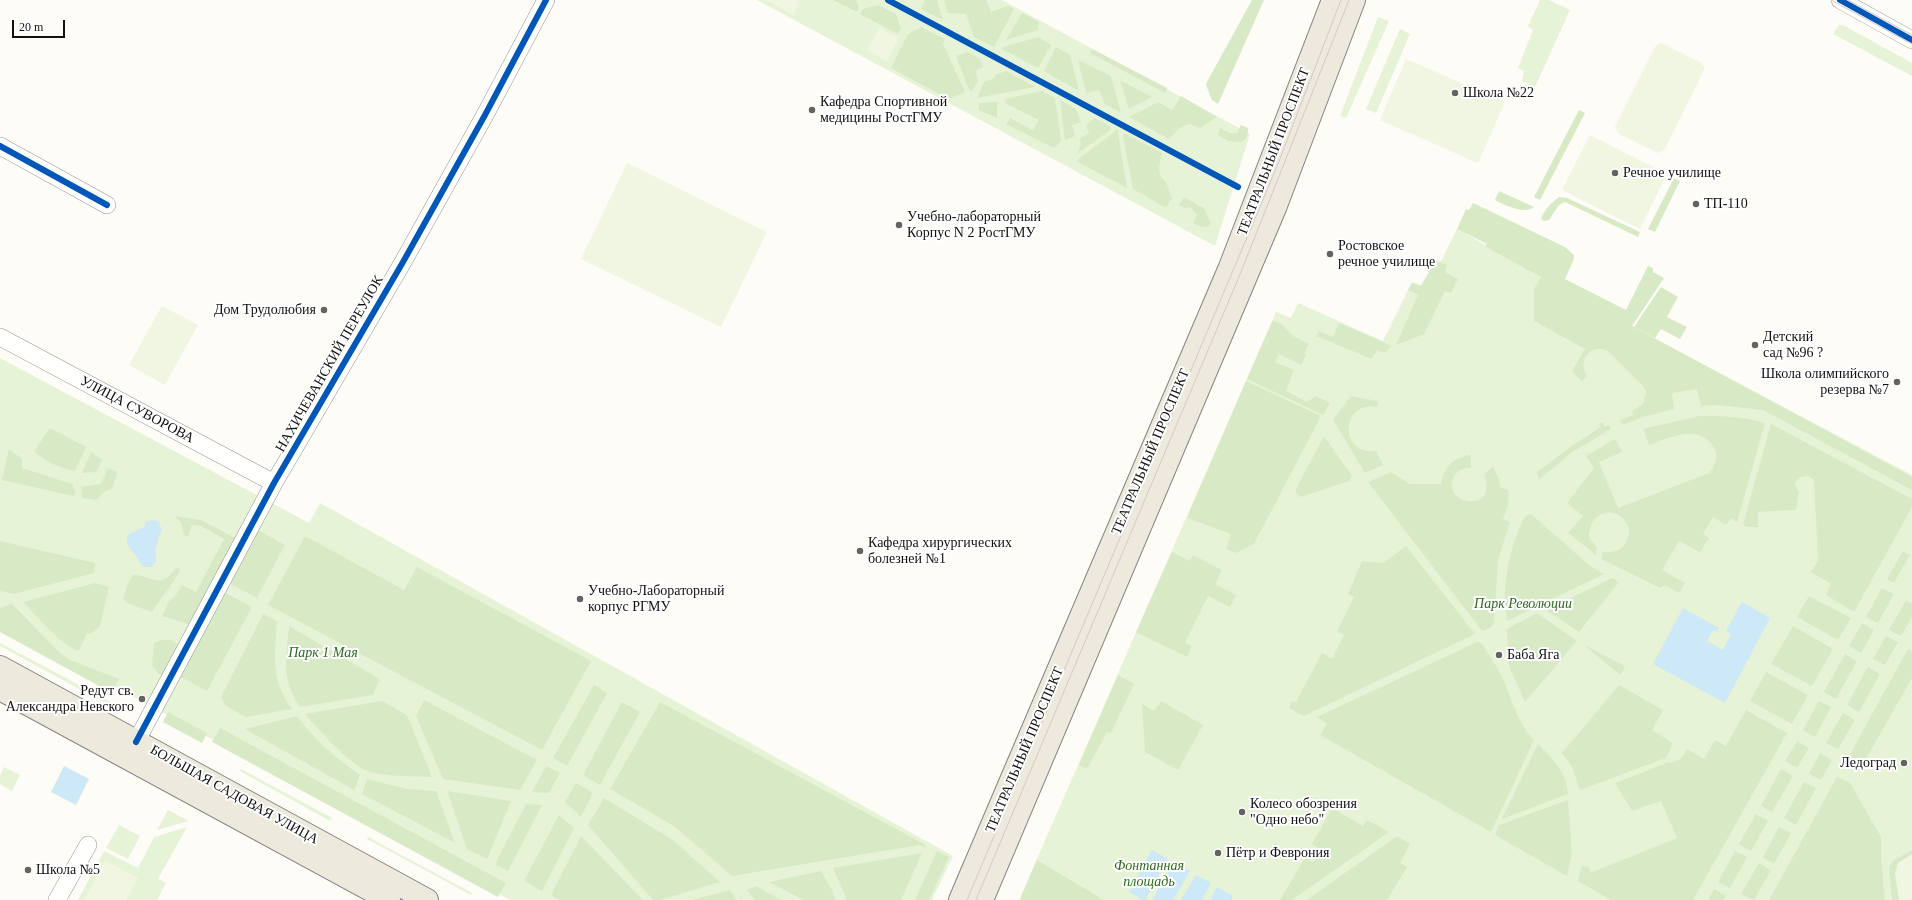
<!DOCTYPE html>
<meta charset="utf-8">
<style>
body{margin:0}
#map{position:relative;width:1912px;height:900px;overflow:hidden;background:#fdfcf7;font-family:"Times New Roman",serif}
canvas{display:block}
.scale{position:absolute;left:12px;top:20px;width:53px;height:18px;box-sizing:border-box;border:2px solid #111;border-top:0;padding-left:5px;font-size:12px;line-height:14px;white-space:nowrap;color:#111;-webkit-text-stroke:3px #fff;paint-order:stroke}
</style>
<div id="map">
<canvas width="1912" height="900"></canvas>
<div class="scale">20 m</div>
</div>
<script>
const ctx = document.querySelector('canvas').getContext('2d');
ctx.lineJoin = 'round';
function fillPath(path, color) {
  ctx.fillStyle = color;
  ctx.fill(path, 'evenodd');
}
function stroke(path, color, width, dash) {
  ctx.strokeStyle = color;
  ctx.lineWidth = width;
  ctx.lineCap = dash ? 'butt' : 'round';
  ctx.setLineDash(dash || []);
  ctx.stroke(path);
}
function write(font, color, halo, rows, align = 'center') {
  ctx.font = font + ' "Times New Roman",serif';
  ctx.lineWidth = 4;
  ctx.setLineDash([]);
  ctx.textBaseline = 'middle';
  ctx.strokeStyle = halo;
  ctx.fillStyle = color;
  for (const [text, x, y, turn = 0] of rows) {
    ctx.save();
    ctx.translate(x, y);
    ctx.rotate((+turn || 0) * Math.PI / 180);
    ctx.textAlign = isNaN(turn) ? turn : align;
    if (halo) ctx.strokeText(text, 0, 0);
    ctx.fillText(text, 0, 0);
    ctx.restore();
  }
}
fillPath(new Path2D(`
 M757 0H1002L1250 134 1215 246Z
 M1540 0H1549L1570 10 1535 87 1522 81 1524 71 1518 68 1533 30 1528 26Z
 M1378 17 1389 21 1346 118 1340 116Z
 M1839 25H1843L1912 63V76L1833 34Z
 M1400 29 1410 34 1376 113 1366 109Z
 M1457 229 1633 327 1912 475V900H1019L1276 312 1291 318 1298 303 1383 341 1412 282 1421 285 1436 260 1441 261Z
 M0 358 309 523 320 503 953 856 932 900H510L0 625Z
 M0 643 122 708 120 711 0 646Z
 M4 767 20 775 12 791 0 784V776Z
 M241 769 332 818 330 821 240 771Z
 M168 810 189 821 157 830Z
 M119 825 140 836 128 859 106 848Z
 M187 827 158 879 166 883 157 900H126L137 878 105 861 85 900H78L104 851 138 868 154 837Z
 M368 837 472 893 471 895 367 839Z`), '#e7f3d7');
fillPath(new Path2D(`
 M833 0H856L859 7 857 12Z
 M925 0H937L943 20 921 9Z
 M944 0H986L991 12 1008 6 1014 9 994 47 974 37 966 14 948 13Z
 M1252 0H1264L1218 104 1212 100 1206 85 1208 80Z
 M878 5 896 14 901 28 898 34 860 14 863 9Z
 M1022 13 1039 22 1038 30 1006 40Z
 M921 27 945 39 943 44 965 92 948 99 891 68 908 34Z
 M1038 37 1051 45 1038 68 1002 49 1003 47Z
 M1056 47 1070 55 1079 91 1044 71Z
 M1092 49 1167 88 1165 93 1090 53Z
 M968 52 980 59 983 67 975 71 978 80 972 91 969 90 956 56Z
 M1078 60 1111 76 1121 113 1105 104 1099 90 1086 93Z
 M1006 71 1035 87 977 98 984 82 995 78V75Z
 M1120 80 1152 97 1129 109Z
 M1042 91 1055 98 1061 141 1054 148 1006 124 1010 118 1033 130 1039 120 1005 103V99Z
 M1181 96 1217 117 1200 128 1189 124C1180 127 1175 132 1169 139L1129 117 1158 102 1172 110Z
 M1060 100 1076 109 1081 122 1072 125 1075 136 1065 140Z
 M997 102V118L979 110V103Z
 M1579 110 1585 113 1540 200 1534 197Z
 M1095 118 1111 127 1110 130 1077 154 1081 145 1080 138 1089 133 1086 125Z
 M1241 125 1248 128C1248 135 1247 139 1241 142L1228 141 1218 135 1220 128C1226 130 1228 135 1237 133Z
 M1116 129 1119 131 1118 133 1127 188 1076 161 1112 134Z
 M1124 133 1162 153 1159 168 1160 176 1166 182 1172 198 1166 208 1133 189 1123 136Z
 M1674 178 1680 181 1655 232 1648 229Z
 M1499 191 1534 207C1525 215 1504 205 1495 200Z
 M1184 197 1204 208 1211 224C1205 230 1199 226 1193 223L1197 215 1190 207 1185 208 1179 205Z
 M1559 197 1567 198 1640 232 1638 237 1565 202 1559 205 1549 220 1544 221 1541 219C1543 211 1552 202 1559 197Z
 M1473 203 1565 247 1574 255V259L1565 279 1626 310 1648 266 1653 268V272L1664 278 1632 326 1567 291 1912 477V490L1763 410 1718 405 1701 406 1697 389 1672 393 1674 409 1643 417 1622 425 1620 420 1633 415 1632 411 1643 404 1646 392 1644 387 1608 351C1591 343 1577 360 1587 376L1582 381 1572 371 1585 349 1534 321V289L1541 277 1486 247 1487 244 1457 229 1466 209 1469 210Z
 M1436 261 1447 265 1445 272 1458 279 1451 293 1445 291 1424 334 1396 345 1418 295 1408 290 1412 283 1421 286Z
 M1661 287 1678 297 1667 317 1687 327 1680 339 1661 329 1655 338 1634 327Z
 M1273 320 1281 324 1293 336 1309 344 1304 353 1306 354 1301 365 1279 354 1275 362 1294 370 1286 391 1307 402 1316 396 1330 403 1323 415 1247 379Z
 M1339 323 1392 346 1384 353 1377 350 1372 359 1316 336 1319 331 1333 337Z
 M1246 381 1321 416 1254 544 1236 553 1226 549 1231 534 1187 518Z
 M1351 396 1378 401 1377 407C1341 400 1338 455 1376 451L1383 465 1365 473 1333 420Z
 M1699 416C1721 416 1743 416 1765 423L1737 522 1731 518 1726 525 1713 517 1703 534 1709 538 1700 552 1679 541 1662 570 1685 583 1679 593 1665 585 1660 588 1601 559 1603 552C1619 554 1630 545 1629 528 1618 503 1589 510 1589 537L1597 548 1596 555 1568 533 1583 516 1567 503 1594 468 1586 456 1615 439 1622 452 1599 462 1618 508 1709 473C1715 465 1719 458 1714 448 1700 422 1669 438 1649 445L1643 429Z
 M1602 422 1605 427 1609 425 1611 429 1571 453 1539 480 1537 472 1573 445 1601 427 1599 424Z
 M1771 424 1912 499V507L1854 612 1826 595 1831 584 1811 572 1818 561 1814 480 1808 476 1801 477 1795 482 1796 488 1799 491 1796 510 1758 512V527H1746L1743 524Z
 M50 428 86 447 75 471C59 468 46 462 34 451Z
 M1324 436 1352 476 1349 481 1301 497 1296 493V489Z
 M9 449 22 459V468L72 484 76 494 73 496 2 480Z
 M91 452 102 460 96 472 82 473Z
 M1471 455V468C1465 467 1459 470 1455 475 1437 504 1500 516 1484 474L1493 467 1499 479 1500 487 1509 491 1508 505 1503 519 1510 522 1498 560 1494 623 1490 628 1482 631 1368 482 1391 472 1410 484H1441C1444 468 1454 456 1471 455Z
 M108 468 118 472 112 488 102 493 97 500 82 498 81 487 101 484Z
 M1531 514 1589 565 1604 574 1507 621C1506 611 1504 600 1505 590 1506 570 1514 532 1526 516Z
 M175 516 201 520 237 539 191 625 162 616 169 601 175 596 182 585 196 592 224 539 201 526 192 525 188 537 184 535 181 523Z
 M258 530 285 545 257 598 229 583Z
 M305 536 404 590 417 567 591 661 542 750 268 605Z
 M0 541 95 563 94 573 14 594 0 591Z
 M1406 546 1475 634 1304 716 1289 708 1292 701 1296 702 1322 653 1332 659 1344 635 1337 631 1354 597 1348 594 1362 561 1383 563Z
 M1903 551 1910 555 1894 583 1887 579Z
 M1172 552 1190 561 1193 555 1222 570 1215 584 1236 595 1230 607 1208 596 1185 643 1192 646 1187 657 1136 632Z
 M176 568 181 569C173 585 161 597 152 612L127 603 123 598 129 581 133 575C152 575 159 591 176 568Z
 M1612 578 1619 582 1579 632 1546 610Z
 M95 583 109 587 100 626 91 634 87 633 79 650C66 651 33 612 23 602Z
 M1882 588 1894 594 1878 623 1866 617Z
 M224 592 252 607 207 691 179 676Z
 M1809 596 1851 618 1838 640 1797 617Z
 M1906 600 1912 604V617L1901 636 1889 630Z
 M12 604 60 653 70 660 119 679 112 693 0 632V608Z
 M1537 613 1577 641 1525 702 1509 666 1507 629Z
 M263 614 277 621C275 656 270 679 292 709L246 717 226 706 221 697Z
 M1862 623 1874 630 1861 653 1849 646Z
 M289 626 380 679 373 695 300 707C281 680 286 658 289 626Z
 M1793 626 1833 649 1812 686 1771 664Z
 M1886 636 1898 642 1885 665 1873 659Z
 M161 640H171L181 647 164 676 158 673 152 666 154 643Z
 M1477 642 1481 643C1489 654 1496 665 1502 677 1512 698 1517 723 1534 740L1491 832 1320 735 1327 724 1317 717Z
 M1584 645 1623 665 1625 668 1620 675Z
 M1908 649 1912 651V678L1863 764 1849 756Z
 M1845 654 1857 661 1836 699 1824 692Z
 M1868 667 1880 674 1859 712 1847 705Z
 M1766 672 1808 695 1792 724 1750 701Z
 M1118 675 1134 684 1111 733 1107 732 1087 769 1079 765Z
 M594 685 607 693 567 766 553 758Z
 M1619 685 1663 710 1652 730 1673 743 1666 758 1580 790 1572 767 1562 753Z
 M424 700 537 760 520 790 443 779 416 716Z
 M382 701 407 715 432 777C412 776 385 777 367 771 351 765 316 728 305 714Z
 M1161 701 1203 725 1178 770 1145 752 1142 704 1154 711Z
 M1819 701 1831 707 1815 737 1803 730Z
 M622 702 640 712 600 785 583 775Z
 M660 702 926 845 925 848 920 845 732 876 674 826 610 789Z
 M1746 710 1787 733 1693 900H1611L1578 881 1582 866 1589 867 1590 873 1677 838 1661 801 1632 811 1615 783 1669 762 1670 763 1681 759 1687 749 1704 759 1715 740 1726 746Z
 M168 712 207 733 202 743 163 722Z
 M1843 713 1855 720 1838 749 1826 743Z
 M297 716C314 739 336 759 360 775L354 790 245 729Z
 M220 728 506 883 498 897 212 742Z
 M1797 741 1809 748 1797 768 1785 761Z
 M1538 744C1554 760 1566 771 1568 794L1502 819Z
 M1820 753 1832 760 1821 780 1809 774Z
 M546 766 560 773 549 793 532 792Z
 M1781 769 1793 776 1772 812 1761 806Z
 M1837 777 1850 783 1881 837V859L1885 900H1769Z
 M367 779 407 789 436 791 455 843 362 794Z
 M1804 782 1816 788 1796 825 1784 818Z
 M576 783 593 793 581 817 565 802Z
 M447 791 511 801 487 859 467 849Z
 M604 798 673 840 720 882 660 900H653L588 825Z
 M1568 800 1572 853 1567 876 1495 835 1499 825Z
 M526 804 542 805 508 871 495 864Z
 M1332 808 1363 826 1367 820 1389 832 1292 900H1280L1305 858 1313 862 1320 849 1312 844Z
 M1756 814 1768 821 1751 851 1739 844Z
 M559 815 574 828 542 891 524 881Z
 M1779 827 1791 833 1774 864 1763 857Z
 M581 836 643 900H560L551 895Z
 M1397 836 1410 844 1400 863 1407 867 1387 900H1307Z
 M1912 850V900H1892L1889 867 1894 860Z
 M937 851 949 857 929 900H915Z
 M1735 851 1747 857 1730 888 1718 882Z
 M922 853 901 900H847L833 868Z
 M1037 860 1104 900H1020Z
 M1759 863 1771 870 1754 900 1741 894Z
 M821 871 832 890 835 900H804L769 882Z
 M756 886 781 900H755L747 890Z
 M1714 889 1726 896 1723 900H1708Z
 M730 890 737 900H692Z`), '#d8eac5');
fillPath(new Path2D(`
 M766 0H797L800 2 793 15Z
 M879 28 899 38 887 61 867 50Z
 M1661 43 1700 62 1705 68 1665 149 1658 153 1619 134 1615 127 1655 47Z
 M1406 59 1505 102 1478 163 1380 120Z
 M1590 135 1667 174 1640 229 1562 190Z
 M627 163 767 232 721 327 581 259Z
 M162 306 198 325 165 385 129 365Z
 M1912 854V900H1899L1895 873 1898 863Z
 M105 861 138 878 126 900H85Z`), '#f0f6e1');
fillPath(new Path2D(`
 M152 520 158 521 162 530 159 536 155 552 156 562 151 567H144C139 564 140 561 137 557 132 550 123 544 129 534L144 527 146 522Z
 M1742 602 1770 618 1725 703 1653 664 1683 608 1719 628 1717 632 1713 630 1707 641 1723 650 1731 634 1726 631Z
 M64 766 89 779 76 805 51 792Z
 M1152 850 1168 859 1145 900H1143L1129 892Z
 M1174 863 1190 871 1173 900H1152Z
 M1196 875 1211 883 1202 900H1181Z
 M1217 887 1233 896 1231 900H1210Z`), '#cde8f7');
const minor = new Path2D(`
 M1840 0 1912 40
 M0 146 107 205
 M0 337 274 483
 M136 742 274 483 403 262 485 115 546 0
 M57 900 88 845`);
const major = new Path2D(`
 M0 667 427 900
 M0 689 389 900
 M960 900 1230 267 1333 0
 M982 900 1275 208 1354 0`);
stroke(minor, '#979795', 18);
stroke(major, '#858482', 24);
stroke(minor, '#fffffe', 17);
stroke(major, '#ede9dc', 22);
stroke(new Path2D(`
 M1831 0 1912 44
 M1848 0 1912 35
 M967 900 1278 164 1341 0
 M976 900 1241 272 1349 0`), '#d9c6c7', 1);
stroke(new Path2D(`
 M888 0 1238 187
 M1840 0 1912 40
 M0 146 107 205
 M136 742 274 483 403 262 485 115 546 0`), '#0057b8', 6);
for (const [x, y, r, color] of [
 [1455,93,4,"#646362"],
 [812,110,4,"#646362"],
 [1615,173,4,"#646362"],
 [1696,204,4,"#646362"],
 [899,225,4,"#646362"],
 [1330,254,4,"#646362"],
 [324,310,4,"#646362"],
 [1755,345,4,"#646362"],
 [1897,382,4,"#646362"],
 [860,551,4,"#646362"],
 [580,599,4,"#646362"],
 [1499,655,4,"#646362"],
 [142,699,4,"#646362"],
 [1904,763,4,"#646362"],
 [1242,812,4,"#646362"],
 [1218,853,4,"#646362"],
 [28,870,4,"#646362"]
]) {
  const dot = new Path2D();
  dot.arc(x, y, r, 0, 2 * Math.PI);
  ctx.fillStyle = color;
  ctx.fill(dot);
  stroke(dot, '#fff', 1.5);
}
write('14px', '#111', '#fff', [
 ["Школа №22",1463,93],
 ["Кафедра Спортивной",820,102],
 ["медицины РостГМУ",820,118],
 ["Речное училище",1623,173],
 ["ТП-110",1704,204],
 ["Учебно-лабораторный",907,217],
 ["Корпус N 2 РостГМУ",907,233],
 ["Ростовское",1338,246],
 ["речное училище",1338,262],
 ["Дом Трудолюбия",316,310,"right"],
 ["Детский",1763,337],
 ["сад №96 ?",1763,353],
 ["Школа олимпийского",1889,374,"right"],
 ["резерва №7",1889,390,"right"],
 ["Кафедра хирургических",868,543],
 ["болезней №1",868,559],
 ["Учебно-Лабораторный",588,591],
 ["корпус РГМУ",588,607],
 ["Баба Яга",1507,655],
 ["Редут св.",134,691,"right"],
 ["Александра Невского",134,707,"right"],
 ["Ледоград",1896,763,"right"],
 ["Колесо обозрения",1250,804],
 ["\"Одно небо\"",1250,820],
 ["Пётр и Феврония",1226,853],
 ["Школа №5",36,870]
], 'left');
write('14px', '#111', '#fff', [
 ["ТЕАТРАЛЬНЫЙ ПРОСПЕКТ",1274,152,-69],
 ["НАХИЧЕВАНСКИЙ ПЕРЕУЛОК",330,364,-60],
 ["УЛИЦА СУВОРОВА",137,410,28],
 ["ТЕАТРАЛЬНЫЙ ПРОСПЕКТ",1151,452,-67],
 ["ТЕАТРАЛЬНЫЙ ПРОСПЕКТ",1025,750,-67],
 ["БОЛЬШАЯ САДОВАЯ УЛИЦА",234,795,29]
]);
write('italic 14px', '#2f6b1f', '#fff', [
 ["Парк Революции",1523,604],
 ["Парк 1 Мая",323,653],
 ["Фонтанная",1149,866],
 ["площадь",1149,882]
]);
</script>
